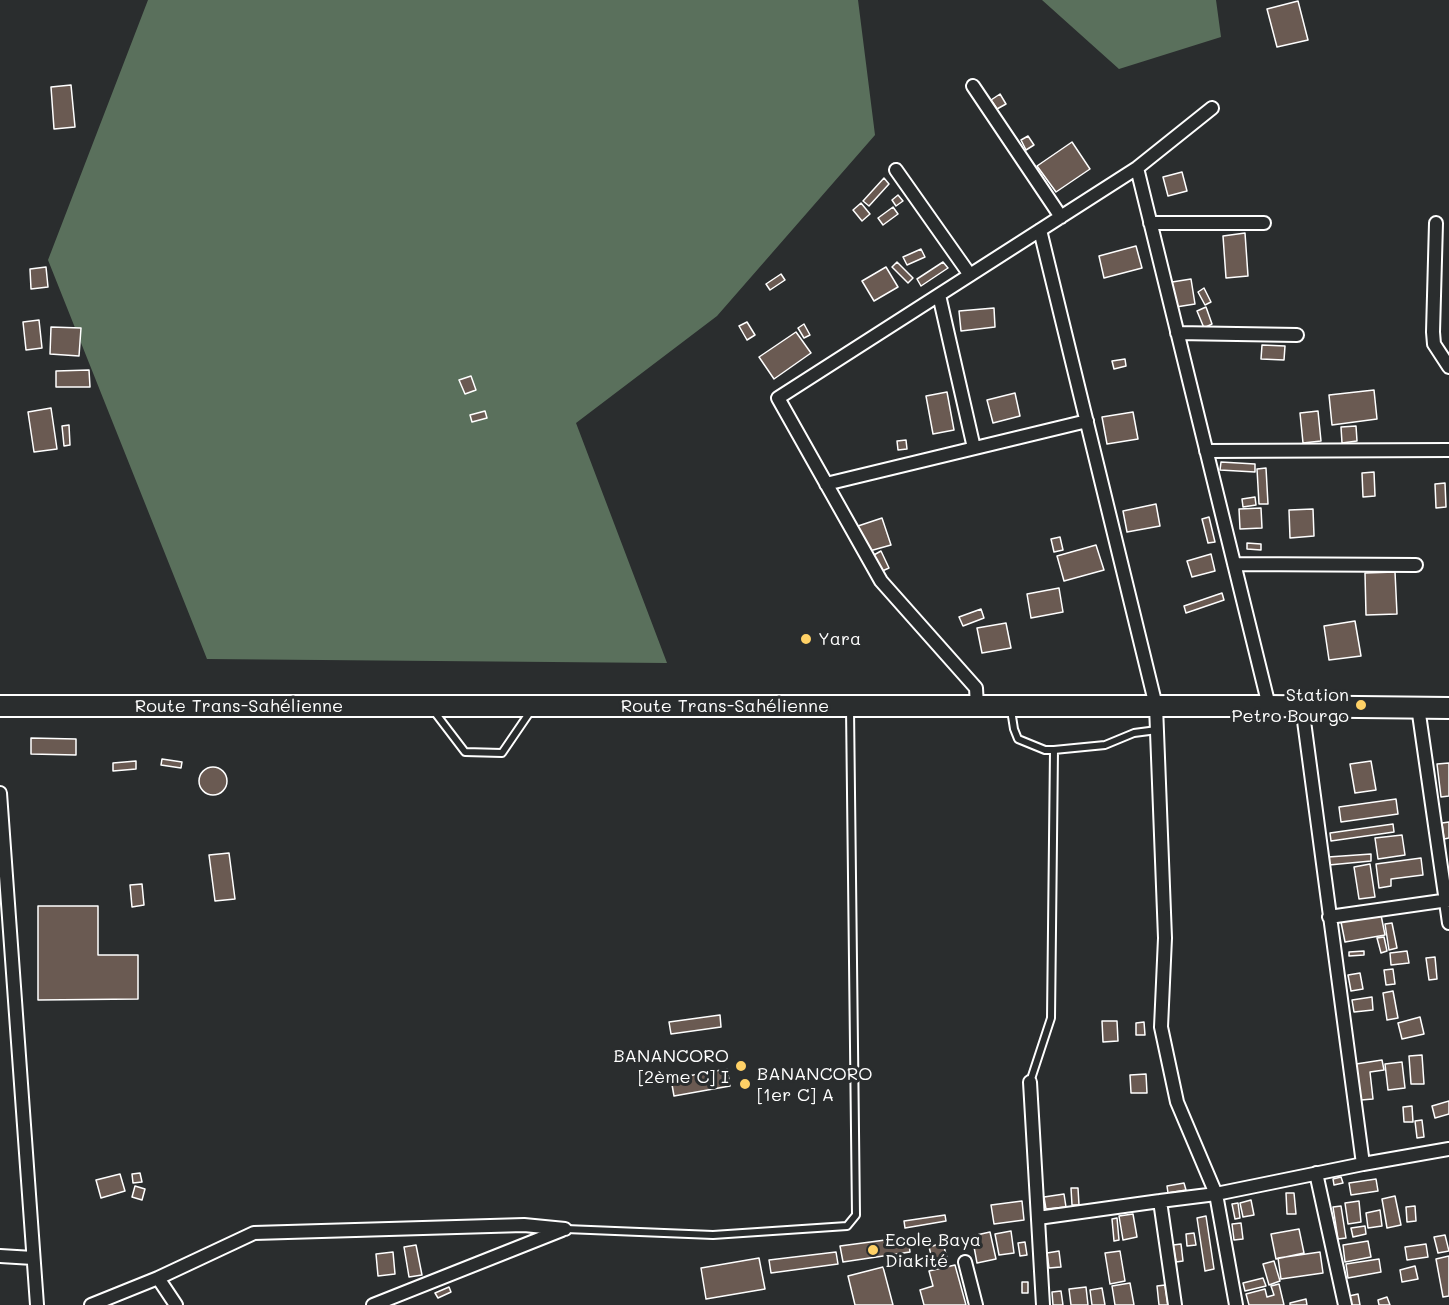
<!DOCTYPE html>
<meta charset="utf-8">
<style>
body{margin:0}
canvas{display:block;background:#2a2d2e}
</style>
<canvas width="1449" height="1305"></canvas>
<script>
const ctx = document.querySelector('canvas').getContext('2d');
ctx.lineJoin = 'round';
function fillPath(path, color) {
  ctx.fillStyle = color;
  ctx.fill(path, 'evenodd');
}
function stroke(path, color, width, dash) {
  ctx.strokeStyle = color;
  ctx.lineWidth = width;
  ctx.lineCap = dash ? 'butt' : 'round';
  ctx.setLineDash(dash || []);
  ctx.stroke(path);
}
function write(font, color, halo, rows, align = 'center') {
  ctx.font = font + ' Mali,sans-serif';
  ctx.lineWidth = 6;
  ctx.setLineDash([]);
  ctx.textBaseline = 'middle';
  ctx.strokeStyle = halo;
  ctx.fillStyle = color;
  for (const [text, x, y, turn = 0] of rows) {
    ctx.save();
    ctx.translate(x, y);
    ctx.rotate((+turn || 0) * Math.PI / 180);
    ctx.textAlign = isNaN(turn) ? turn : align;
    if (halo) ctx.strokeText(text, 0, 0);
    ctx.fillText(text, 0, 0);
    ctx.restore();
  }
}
fillPath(new Path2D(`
 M148 0H858L875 135 717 316 576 423 667 663 207 659 48 260Z
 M1042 0H1216L1221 37 1119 69Z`), '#5a705c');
const building = new Path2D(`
 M1298 1 1308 40 1277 47 1267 9Z
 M71 85 75 127 54 129 51 87Z
 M1000 94 1006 104 997 109 991 100Z
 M1028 136 1034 145 1026 150 1021 140Z
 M1072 142 1090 169 1056 192 1037 166Z
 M1182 172 1187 191 1168 196 1163 177Z
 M884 178 889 184 869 206 863 201Z
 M898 195 903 201 896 206 892 200Z
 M861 203 870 214 862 221 853 210Z
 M893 207 898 214 883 225 878 218Z
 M1245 233 1248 276 1226 278 1223 236Z
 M1136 246 1142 268 1104 278 1099 256Z
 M921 249 925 257 907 265 903 257Z
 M897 262 913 278 908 283 892 267Z
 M943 262 948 268 921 286 917 279Z
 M46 267 48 287 31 289 30 269Z
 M886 267 898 287 874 301 862 281Z
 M781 274 785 280 770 290 766 284Z
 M1191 279 1195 304 1176 307 1172 282Z
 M1204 288 1211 302 1205 305 1198 292Z
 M1206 307 1212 324 1204 328 1197 311Z
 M994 308 995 327 961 331 959 311Z
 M39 320 42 348 26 350 23 322Z
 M747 322 755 335 747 340 739 326Z
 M804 324 810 335 804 338 798 328Z
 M51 327 81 328 79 356 50 354Z
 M796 332 811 353 774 379 759 357Z
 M1262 345 1285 346 1284 360 1261 359Z
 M1125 359 1126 366 1114 369 1112 361Z
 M89 370 90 387H56V371Z
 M471 376 476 390 465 394 459 380Z
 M1374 390 1377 419 1332 425 1329 395Z
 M947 392 954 430 933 434 926 396Z
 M1015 393 1020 416 993 423 987 400Z
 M51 408 57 449 34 452 28 412Z
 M485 411 487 418 472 422 470 415Z
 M1318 411 1321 441 1303 443 1300 413Z
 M1133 412 1138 439 1107 444 1102 417Z
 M69 425 70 445 64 446 62 426Z
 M1356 426 1357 441 1342 443 1341 427Z
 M906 440 907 449 898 450 897 441Z
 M1221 462 1255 464V472L1220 470Z
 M1266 468 1268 504H1259L1257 469Z
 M1374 472 1375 496 1363 497 1362 473Z
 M1445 483 1446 507 1436 508 1435 484Z
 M1255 497 1256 505 1243 507 1242 499Z
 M1156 504 1160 526 1127 532 1123 511Z
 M1261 508 1262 528 1240 529 1239 509Z
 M1313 509 1314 536 1290 538 1289 510Z
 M1209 517 1215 542 1208 543 1202 519Z
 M882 518 891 545 866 552 858 526Z
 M1060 537 1063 550 1054 552 1051 539Z
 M1247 543 1261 544V550L1247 549Z
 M1096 545 1104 570 1064 581 1057 556Z
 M881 551 889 568 880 572 872 556Z
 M1211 554 1215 571 1192 577 1187 561Z
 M1395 572 1397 614 1366 615 1365 573Z
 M1059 588 1063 612 1031 618 1027 594Z
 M1222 593 1224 600 1186 613 1184 606Z
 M981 609 984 618 963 626 959 617Z
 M1355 621 1361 656 1329 660 1324 626Z
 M1006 623 1011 648 982 653 977 628Z
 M31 738 76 739V755L31 754Z
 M162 759 182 762 181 768 161 765Z
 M136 761V769L113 771V763Z
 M1371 761 1376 790 1355 793 1350 764Z
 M1449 763V796L1441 797 1437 764Z
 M199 781a14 14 0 1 1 28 0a14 14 0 1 1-28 0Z
 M1396 799 1398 814 1341 822 1339 807Z
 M1449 822V838L1444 839 1442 823Z
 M1393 824 1394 832 1331 841 1330 833Z
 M1402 835 1405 855 1378 859 1375 838Z
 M229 853 235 899 215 901 209 855Z
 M1371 854V861L1329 865 1328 857Z
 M1421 858 1423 875 1391 879V886L1379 888 1376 864Z
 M1370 864 1375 897 1359 899 1354 867Z
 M142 884 144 905 132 907 130 885Z
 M38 906H98V955H138V999L38 1000Z
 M1381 915 1385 935 1345 942 1341 922Z
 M1392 923 1397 948 1389 950 1385 924Z
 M1384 937 1387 951 1381 953 1377 938Z
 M1364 951V955L1349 956V952Z
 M1407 951 1409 963 1391 965 1390 953Z
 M1435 957 1437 979 1429 980 1426 958Z
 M1393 969 1395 984 1386 985 1384 970Z
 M1360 973 1363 989 1351 991 1348 975Z
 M1393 991 1398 1018 1387 1020 1383 993Z
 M1372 997 1373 1010 1354 1012 1352 1000Z
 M720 1015 721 1027 671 1034 669 1022Z
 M1420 1017 1424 1034 1402 1039 1398 1023Z
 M1102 1021H1117L1118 1041 1103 1042Z
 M1144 1022 1145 1035H1136V1023Z
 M1422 1055 1424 1084H1411L1409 1056Z
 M1382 1060 1384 1070 1370 1072 1373 1099 1361 1100 1356 1064Z
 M1402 1062 1405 1088 1388 1090 1385 1064Z
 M727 1069 730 1086 674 1096 671 1079Z
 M1146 1074 1147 1093H1131L1130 1075Z
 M1449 1101V1114L1435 1118 1432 1106Z
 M1412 1106 1413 1122H1404L1403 1107Z
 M1422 1120 1424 1137 1417 1138 1415 1121Z
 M140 1173 142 1182 133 1183 132 1174Z
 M120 1174 125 1191 101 1198 96 1180Z
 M1341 1177 1343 1183 1334 1185 1333 1179Z
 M1376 1179 1378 1191 1351 1195 1349 1183Z
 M1184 1183 1186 1190 1168 1193 1167 1186Z
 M135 1186 145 1189 142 1200 132 1197Z
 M1071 1188H1078L1079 1205H1072Z
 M1286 1193H1294L1296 1214H1287Z
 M1064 1194 1066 1207 1046 1209 1044 1197Z
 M1395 1196 1401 1225 1387 1228 1382 1199Z
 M1251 1200 1254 1215 1243 1217 1240 1203Z
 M1022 1201 1024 1220 994 1224 991 1205Z
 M1359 1201 1361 1222 1348 1224 1345 1203Z
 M1238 1203 1240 1218 1235 1219 1232 1204Z
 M1341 1206 1346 1238 1338 1239 1333 1207Z
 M1415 1206 1416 1221 1407 1222 1406 1207Z
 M1380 1210 1382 1226 1368 1228 1366 1213Z
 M1133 1214 1137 1237 1123 1240 1119 1216Z
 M945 1215 946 1221 905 1228 904 1221Z
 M1206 1216 1214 1269 1205 1271 1197 1218Z
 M1117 1218 1119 1240 1114 1241 1112 1219Z
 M1241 1223 1243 1239 1234 1240 1232 1224Z
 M1365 1226 1366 1234 1353 1237 1351 1228Z
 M1299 1229 1304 1253 1276 1259 1271 1234Z
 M1011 1231 1014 1253 999 1255 995 1234Z
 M990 1232 996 1259 977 1263 972 1236Z
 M1194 1233 1196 1245 1187 1246 1186 1234Z
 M1445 1235 1449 1251 1438 1253 1434 1237Z
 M908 1237 910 1252 843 1262 840 1246Z
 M1368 1241 1371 1257 1345 1262 1343 1245Z
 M1025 1242 1027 1255 1020 1256 1018 1243Z
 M943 1243 947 1258 933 1262 929 1247Z
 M1181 1244 1183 1261 1176 1262 1173 1245Z
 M1426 1244 1428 1257 1407 1260 1405 1247Z
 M416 1245 422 1275 409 1277 404 1247Z
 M1059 1251 1061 1267 1049 1268 1047 1253Z
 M1120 1251 1125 1281 1110 1284 1105 1253Z
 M393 1252 395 1274 378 1276 376 1254Z
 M836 1252 838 1264 771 1273 769 1260Z
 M1320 1252 1323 1273 1281 1279 1278 1258Z
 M1449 1256V1296L1443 1297 1436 1259Z
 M759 1258 765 1289 706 1299 701 1268Z
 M1379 1259 1381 1272 1348 1278 1346 1264Z
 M1274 1261 1280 1281 1269 1285 1263 1264Z
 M955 1265 966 1305H924L920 1290 933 1286 929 1271Z
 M1415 1266 1418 1279 1402 1282 1400 1270Z
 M883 1267 893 1305H855L848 1276Z
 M1263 1278 1266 1286 1245 1291 1243 1283Z
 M1022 1282H1028V1293H1022Z
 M1130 1283 1134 1305H1115L1112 1286Z
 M1279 1284 1284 1305H1249L1246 1294 1265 1289 1267 1297 1274 1295 1271 1286Z
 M1165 1285 1168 1305H1159L1157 1286Z
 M449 1287 451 1292 438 1298 435 1293Z
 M1086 1287 1088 1305H1071L1069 1289Z
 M1102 1288 1105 1305H1092L1090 1290Z
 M1061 1291 1063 1305H1053L1052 1292Z
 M1358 1294 1360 1305H1350L1349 1296Z
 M1387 1297 1390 1305H1379L1378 1300Z
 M1306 1299 1307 1305H1290V1303Z`);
fillPath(building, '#6a5a52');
stroke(building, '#fff', 1.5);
const service = new Path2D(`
 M433 710 465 752 502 753 532 709
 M1011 710 1014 729 1018 739 1045 750H1054L1051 1018 1030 1082
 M1054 750 1105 745 1134 733 1157 730
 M566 1229 713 1235 847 1226 856 1215 850 708`);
const minor = new Path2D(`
 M973 86 1061 217
 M1137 168 1269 706
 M896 170 970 275
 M1150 223H1264
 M1436 223 1433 332 1434 344 1449 367
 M1040 230 1156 706 1165 938 1161 1027 1177 1102 1216 1194 1236 1305
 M939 295 974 448
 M1177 333 1297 335
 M1206 451 1449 450
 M826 484 1087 421
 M1234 564 1416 565
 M977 706 976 688 881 581 778 398 1137 168 1212 108
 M1302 706 1363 1164
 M1418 707 1449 923
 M0 793 37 1305
 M1329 917 1449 900
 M1030 1082 1043 1305
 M1316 1173 1345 1305
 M1160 1201 1175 1305
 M1038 1218 1160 1201 1216 1194 1363 1164 1449 1149
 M0 1256 33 1258
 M965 1262 976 1305
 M158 1278 176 1305
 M91 1305 158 1278 254 1233 524 1225 565 1229
 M373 1305 562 1230`);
const trunk = new Path2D(`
 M0 706H1269L1449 708`);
stroke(service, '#fff', 10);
stroke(minor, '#fff', 16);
stroke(trunk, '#fff', 24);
stroke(service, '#2a2d2e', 6);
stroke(minor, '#2a2d2e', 12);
stroke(trunk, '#2a2d2e', 20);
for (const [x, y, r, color] of [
 [806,639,6,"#ffd166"],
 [1361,705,6,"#ffd166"],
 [741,1066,6,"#ffd166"],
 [745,1084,6,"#ffd166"],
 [873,1250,6,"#ffd166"]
]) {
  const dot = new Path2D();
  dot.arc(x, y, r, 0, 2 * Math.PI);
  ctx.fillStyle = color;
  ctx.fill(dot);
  stroke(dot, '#2a2d2e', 2);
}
write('18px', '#fff', '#2a2d2e', [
 ["Yara",818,639],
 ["Station",1349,695,"right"],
 ["Petro Bourgo",1349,716,"right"],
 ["BANANCORO",729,1056,"right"],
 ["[2ème C] I",729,1077,"right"],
 ["BANANCORO",757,1074],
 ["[1er C] A",757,1095],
 ["Ecole Baya",885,1240],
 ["Diakité",885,1261]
], 'left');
write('18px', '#fff', '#2a2d2e', [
 ["Route Trans-Sahélienne",239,706],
 ["Route Trans-Sahélienne",725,706]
]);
</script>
